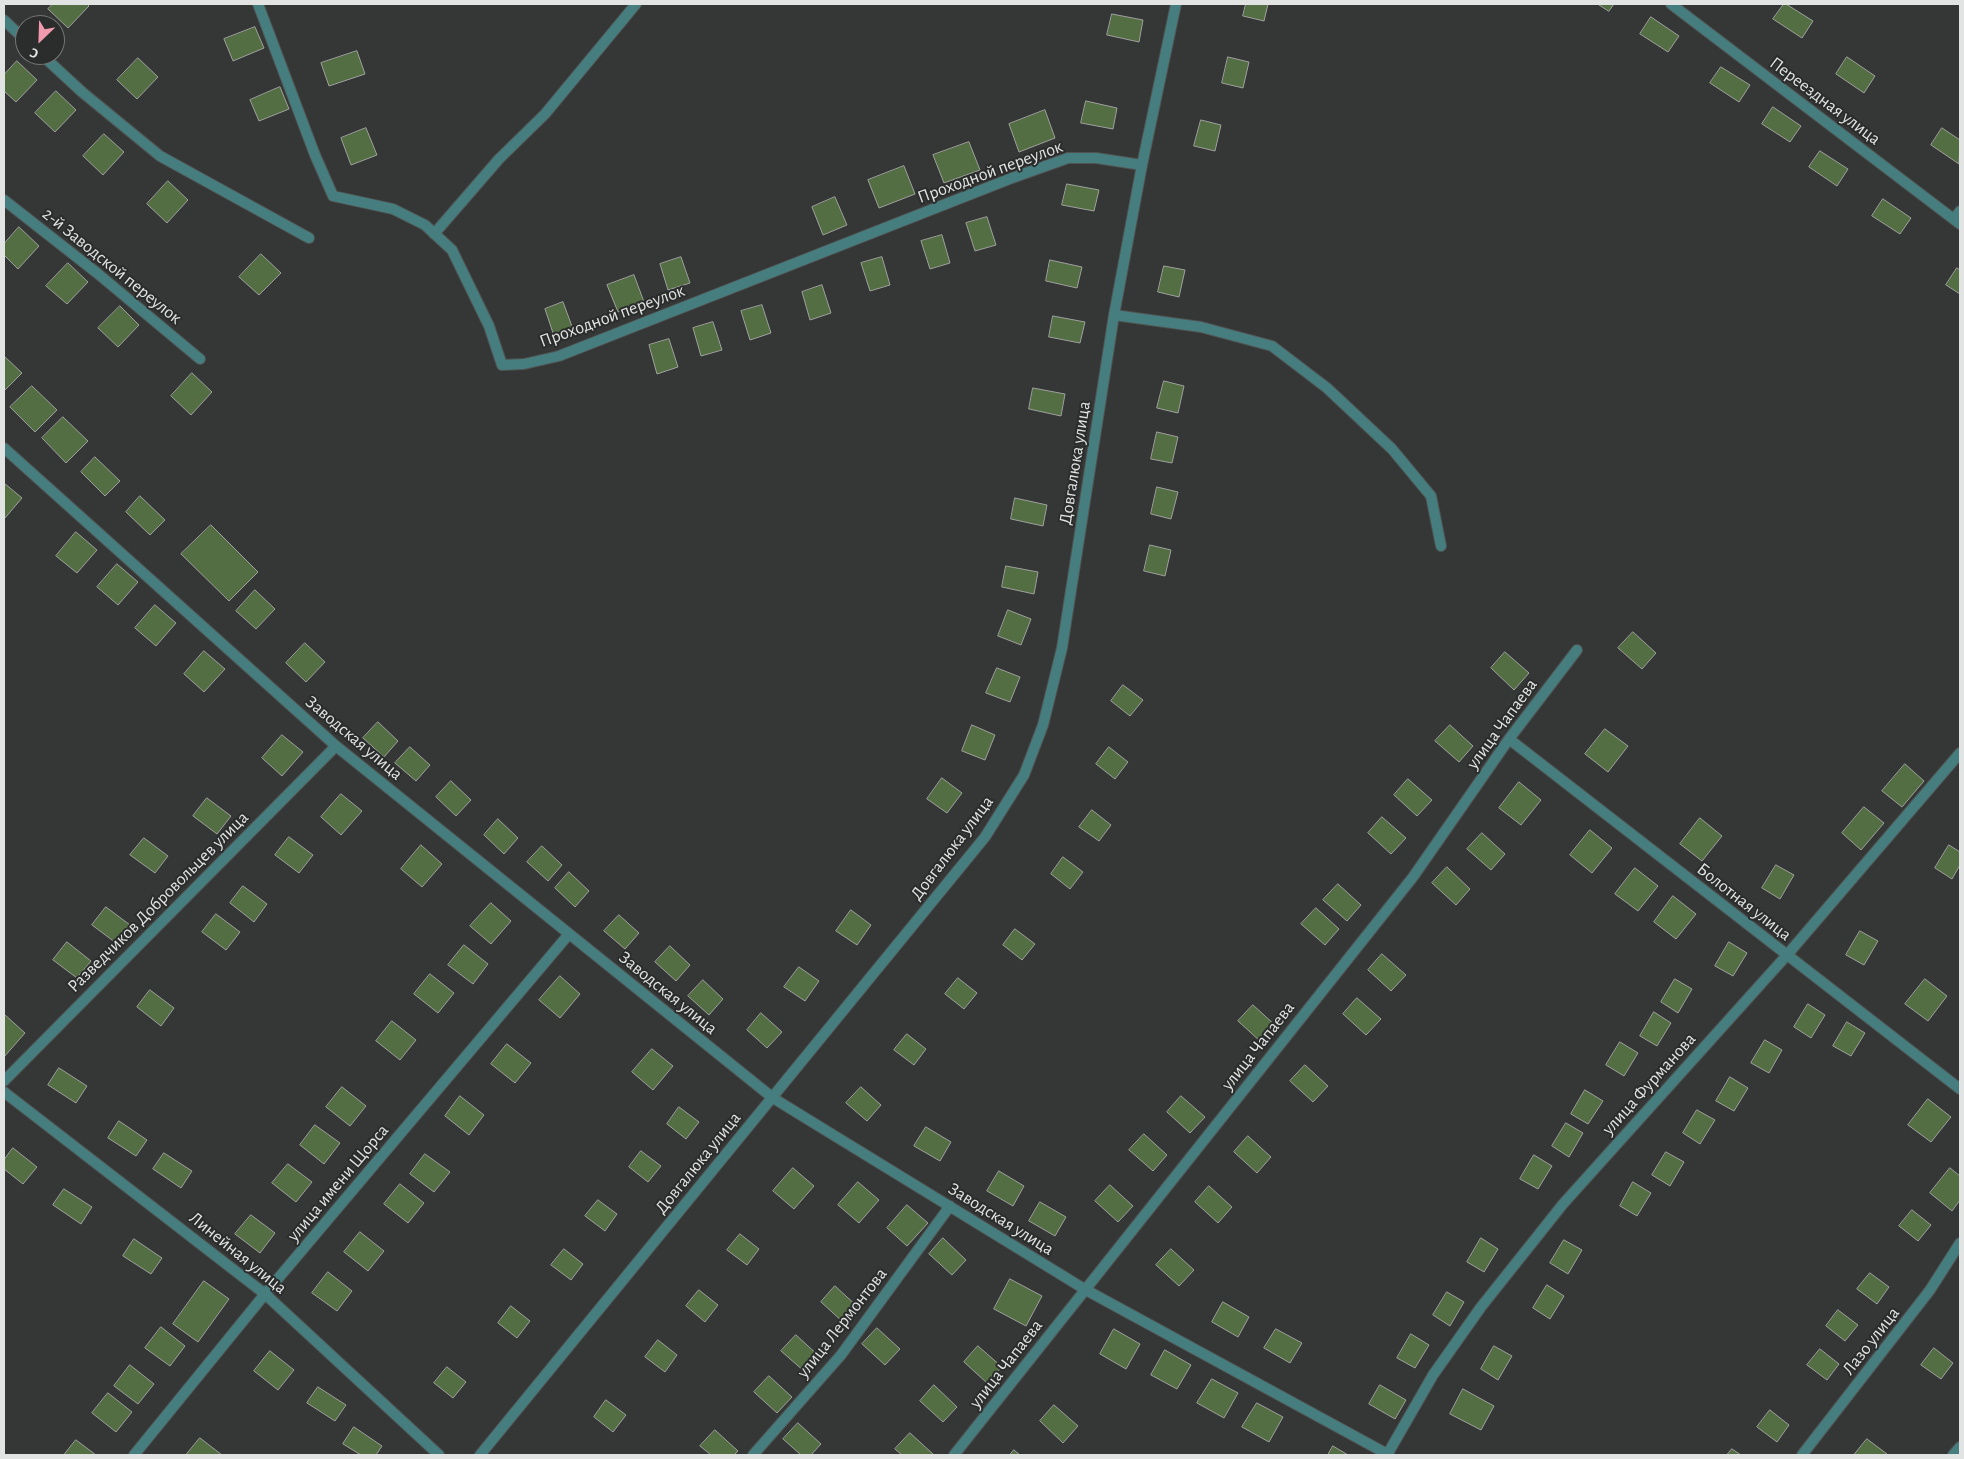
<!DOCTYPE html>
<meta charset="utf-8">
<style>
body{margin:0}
#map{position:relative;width:1964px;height:1459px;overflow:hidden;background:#343736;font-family:"Alegreya Sans",sans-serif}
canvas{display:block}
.frame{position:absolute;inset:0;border:5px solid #e2e4e3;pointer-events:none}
.north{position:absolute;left:15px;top:15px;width:50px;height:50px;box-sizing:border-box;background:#2a2d2c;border:1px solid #747675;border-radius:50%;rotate:204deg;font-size:14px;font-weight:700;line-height:20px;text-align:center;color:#e2e4e3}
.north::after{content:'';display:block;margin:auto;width:18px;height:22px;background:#f29aad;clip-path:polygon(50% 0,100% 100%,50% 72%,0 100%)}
</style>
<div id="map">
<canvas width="1964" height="1459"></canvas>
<div class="frame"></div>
<div class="north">С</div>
</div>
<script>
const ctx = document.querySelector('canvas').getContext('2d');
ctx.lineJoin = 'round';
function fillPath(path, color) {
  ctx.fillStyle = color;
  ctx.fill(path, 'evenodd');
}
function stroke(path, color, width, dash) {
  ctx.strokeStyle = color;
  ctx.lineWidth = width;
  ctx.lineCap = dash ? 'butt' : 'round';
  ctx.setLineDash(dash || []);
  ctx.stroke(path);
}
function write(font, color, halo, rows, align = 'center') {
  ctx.font = font + ' "Alegreya Sans",sans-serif';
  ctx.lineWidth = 4;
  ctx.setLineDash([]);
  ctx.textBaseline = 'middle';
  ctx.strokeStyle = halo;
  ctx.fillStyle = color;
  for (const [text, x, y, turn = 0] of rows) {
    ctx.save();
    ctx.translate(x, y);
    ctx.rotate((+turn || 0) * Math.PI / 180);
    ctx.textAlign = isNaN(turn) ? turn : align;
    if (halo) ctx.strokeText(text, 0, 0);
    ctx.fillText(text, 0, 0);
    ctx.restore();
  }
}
const building = new Path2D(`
 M53 4H87L89 6 68 28 48 9Z
 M1246 4H1268L1264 21 1243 16Z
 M1598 4H1614L1609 11Z
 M1784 4H1786L1813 21 1802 38 1773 19Z
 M1112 14 1143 20 1139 42 1107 35Z
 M1651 17 1679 36 1668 52 1640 34Z
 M255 27 264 48 233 61 224 39Z
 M357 51 365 74 329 86 321 63Z
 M1228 57 1249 62 1243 88 1222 83Z
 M1847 57 1875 76 1864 93 1836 74Z
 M138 58 158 77 137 99 117 80Z
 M17 61 37 80 16 102 4 91V75Z
 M1721 67 1750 85 1739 102 1710 83Z
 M280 87 289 109 259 121 250 100Z
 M56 91 76 110 55 132 35 113Z
 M1086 101 1117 108 1113 129 1081 123Z
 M1773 107 1801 126 1790 142 1762 124Z
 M1045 110 1055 138 1019 152 1009 124Z
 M1201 120 1221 125 1215 151 1194 146Z
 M366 128 377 155 351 165 341 138Z
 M1942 128 1960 140 1959 164 1931 145Z
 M104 134 124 152 103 175 83 156Z
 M969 142 980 170 944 183 933 155Z
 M1820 151 1848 169 1837 186 1809 167Z
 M904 166 915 194 879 208 868 180Z
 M168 181 188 200 167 223 147 204Z
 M1067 184 1099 190 1094 211 1062 205Z
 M835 197 847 225 823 235 812 207Z
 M1883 199 1911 218 1900 234 1872 216Z
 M987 217 996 245 975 251 966 223Z
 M19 227 39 246 18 269 4 255V244Z
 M942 235 950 263 930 269 921 241Z
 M261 254 281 273 259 295 239 277Z
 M681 257 690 283 668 290 660 264Z
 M882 257 890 285 870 291 861 263Z
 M1050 260 1082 267 1077 288 1046 281Z
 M68 263 88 282 67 304 46 286Z
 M1164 266 1185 270 1179 297 1158 292Z
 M1957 268 1960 270V294L1946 285Z
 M634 275 644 302 618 312 607 285Z
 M822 285 831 313 810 320 802 292Z
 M563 302 573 329 554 336 545 309Z
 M762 305 771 333 750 340 741 311Z
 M120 306 139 325 118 347 98 328Z
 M1053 316 1085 322 1080 343 1049 337Z
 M713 322 722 350 701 356 693 328Z
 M669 339 678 367 657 374 649 345Z
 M4 356 22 373 4 391Z
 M192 373 212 392 191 415 171 396Z
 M1164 381 1184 386 1178 413 1157 408Z
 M32 386 57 410 35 432 10 407Z
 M1033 388 1065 394 1061 416 1029 409Z
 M63 417 88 441 66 463 42 438Z
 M1157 432 1178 437 1172 463 1151 459Z
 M95 457 120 481 105 496 81 472Z
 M4 483 22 498 5 518 4 517Z
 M1157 487 1178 492 1171 519 1151 514Z
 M140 496 165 520 150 535 126 512Z
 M1015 498 1047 505 1043 526 1011 519Z
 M211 525 258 572 229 601 181 554Z
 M76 532 97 550 77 573 56 556Z
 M1150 545 1171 550 1165 576 1144 571Z
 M117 564 138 582 118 605 97 587Z
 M1006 566 1038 572 1034 594 1002 587Z
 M255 590 275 609 256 629 236 611Z
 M155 605 176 623 156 646 135 628Z
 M1008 610 1031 619 1021 645 998 636Z
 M1633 632 1656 653 1642 669 1618 648Z
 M305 643 325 662 306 682 286 663Z
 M204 651 225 669 204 692 184 674Z
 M1505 652 1529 673 1514 690 1491 668Z
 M997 668 1020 677 1010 702 986 693Z
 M1123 685 1143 700 1130 716 1111 701Z
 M378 722 398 741 384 757 363 738Z
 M972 725 995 735 985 760 962 751Z
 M1450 725 1473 746 1459 762 1435 741Z
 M1605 729 1628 746 1608 772 1585 754Z
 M282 735 303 752 282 776 262 758Z
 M410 747 430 765 416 781 395 763Z
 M1109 747 1128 762 1115 779 1096 764Z
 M1905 764 1924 781 1902 807 1882 791Z
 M942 778 962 793 947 813 927 799Z
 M1408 779 1432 800 1417 816 1394 795Z
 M451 781 471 800 456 816 436 797Z
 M1519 782 1541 800 1521 825 1499 808Z
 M341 794 362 811 341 835 321 817Z
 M207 798 231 816 217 834 193 816Z
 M1864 807 1884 823 1861 850 1842 833Z
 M1092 810 1111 825 1099 841 1079 827Z
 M1382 817 1406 838 1391 854 1368 833Z
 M1700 818 1722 836 1702 861 1680 844Z
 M498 819 518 838 504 854 484 835Z
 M1590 830 1612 848 1592 873 1570 855Z
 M1482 833 1505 854 1491 870 1467 849Z
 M289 837 313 855 299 873 275 855Z
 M144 838 168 856 155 873 130 855Z
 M421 845 442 864 422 887 401 869Z
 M1949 845 1960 852V865L1952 879 1935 868Z
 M542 846 562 865 548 881 527 862Z
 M1063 857 1083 872 1070 889 1051 874Z
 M1776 865 1794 875 1780 899 1762 888Z
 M1447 867 1470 889 1456 905 1432 883Z
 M1635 868 1658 886 1638 911 1615 894Z
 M569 872 589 891 575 907 555 888Z
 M1338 884 1361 905 1347 921 1323 900Z
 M243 886 267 904 254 922 230 903Z
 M1673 896 1696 914 1676 939 1654 922Z
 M491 903 511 921 491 944 470 926Z
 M106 907 130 925 116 943 92 925Z
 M1316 908 1339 929 1325 945 1301 924Z
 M851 910 871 925 857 945 836 931Z
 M216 914 240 932 226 950 202 932Z
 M619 915 639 933 625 949 604 931Z
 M1015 929 1035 944 1022 960 1003 945Z
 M1860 931 1878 941 1864 965 1846 955Z
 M67 942 91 961 77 978 53 960Z
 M1729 942 1747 953 1733 976 1715 966Z
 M464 945 488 964 473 984 448 965Z
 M670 946 690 965 676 981 655 962Z
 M1382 954 1406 975 1391 991 1368 970Z
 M799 967 819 981 805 1001 784 987Z
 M430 974 454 993 438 1013 414 994Z
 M560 976 580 994 560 1018 539 1000Z
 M958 978 977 993 964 1009 945 994Z
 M1675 979 1692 989 1678 1013 1661 1002Z
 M1925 979 1947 996 1928 1021 1905 1004Z
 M703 980 723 999 709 1015 688 996Z
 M150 990 174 1008 161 1026 137 1007Z
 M1357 998 1381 1019 1366 1035 1343 1014Z
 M1808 1004 1825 1015 1811 1038 1794 1027Z
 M1253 1005 1276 1026 1261 1042 1238 1021Z
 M1654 1012 1671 1023 1657 1046 1640 1036Z
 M761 1013 782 1032 767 1048 747 1030Z
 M4 1014 25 1033 4 1057Z
 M392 1021 416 1040 400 1060 376 1041Z
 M1847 1022 1865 1033 1851 1056 1833 1046Z
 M907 1034 926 1049 914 1065 894 1050Z
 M1765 1040 1782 1050 1769 1073 1751 1063Z
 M1620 1042 1638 1053 1624 1076 1606 1065Z
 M507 1044 531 1063 515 1083 491 1064Z
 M652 1049 673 1066 653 1090 632 1072Z
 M1305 1065 1328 1086 1313 1102 1290 1081Z
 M59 1068 87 1086 76 1103 48 1085Z
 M1730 1077 1748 1088 1734 1111 1716 1101Z
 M342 1087 366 1106 350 1126 326 1107Z
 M861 1087 881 1105 867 1121 846 1103Z
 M1585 1090 1603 1101 1588 1124 1571 1114Z
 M460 1096 484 1115 469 1135 445 1116Z
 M1181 1096 1205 1117 1190 1133 1167 1112Z
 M1928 1099 1951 1117 1931 1142 1908 1125Z
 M679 1107 699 1122 686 1139 667 1124Z
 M1697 1110 1715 1120 1700 1144 1683 1133Z
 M119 1121 147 1140 136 1156 108 1138Z
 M1566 1123 1583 1133 1569 1157 1552 1146Z
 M315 1125 340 1143 324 1164 300 1145Z
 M926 1127 951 1142 940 1161 914 1146Z
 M1144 1134 1167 1155 1153 1171 1129 1150Z
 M1248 1136 1271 1157 1257 1173 1234 1152Z
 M13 1148 37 1167 23 1184 4 1169V1160Z
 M641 1151 661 1166 648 1182 629 1167Z
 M1666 1152 1684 1162 1670 1186 1652 1175Z
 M164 1153 192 1171 181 1188 153 1169Z
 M425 1154 450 1172 434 1192 410 1174Z
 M1534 1155 1552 1166 1538 1189 1520 1179Z
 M288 1164 312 1182 296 1202 272 1183Z
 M793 1168 814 1186 794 1209 773 1191Z
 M1950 1168 1960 1176V1200L1952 1211 1930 1193Z
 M999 1171 1024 1186 1013 1206 987 1191Z
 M858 1182 879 1200 859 1223 838 1205Z
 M1633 1182 1651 1193 1637 1216 1620 1206Z
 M400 1184 424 1203 408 1223 384 1204Z
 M1110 1185 1133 1206 1118 1222 1095 1201Z
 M1209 1186 1232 1207 1218 1223 1195 1202Z
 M64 1189 92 1207 81 1224 53 1205Z
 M598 1200 617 1214 605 1231 585 1216Z
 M1040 1202 1066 1217 1055 1236 1029 1221Z
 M907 1205 928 1223 907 1246 887 1228Z
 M1912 1210 1931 1225 1918 1241 1899 1226Z
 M251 1215 275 1233 260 1253 235 1234Z
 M360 1232 384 1251 368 1271 344 1252Z
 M740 1234 759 1249 747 1265 727 1250Z
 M943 1238 966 1260 952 1275 929 1254Z
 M1481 1238 1498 1249 1484 1272 1467 1262Z
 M134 1239 162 1258 151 1274 123 1256Z
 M1564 1240 1582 1250 1568 1274 1550 1263Z
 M564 1249 583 1264 571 1280 551 1265Z
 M1171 1249 1194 1270 1179 1286 1156 1265Z
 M328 1272 352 1291 337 1311 312 1293Z
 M1870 1273 1889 1287 1877 1304 1857 1289Z
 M1010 1279 1042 1296 1026 1326 994 1309Z
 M204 1281 229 1299 198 1342 173 1324Z
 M1547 1285 1564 1296 1550 1319 1533 1308Z
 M835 1286 858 1307 844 1323 821 1302Z
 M699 1290 718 1305 705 1322 686 1306Z
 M1447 1292 1464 1302 1450 1326 1433 1315Z
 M1223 1302 1249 1317 1238 1337 1212 1322Z
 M511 1306 530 1321 517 1338 498 1323Z
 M1838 1310 1858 1325 1845 1341 1826 1326Z
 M161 1327 185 1346 170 1366 145 1348Z
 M877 1328 900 1349 885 1365 862 1344Z
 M1114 1329 1140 1344 1126 1369 1100 1354Z
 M1276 1329 1302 1343 1290 1363 1264 1348Z
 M1411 1334 1429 1345 1415 1368 1397 1358Z
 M796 1335 819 1356 805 1372 781 1351Z
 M658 1340 677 1355 665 1372 645 1357Z
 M978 1346 1002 1367 987 1383 964 1362Z
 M1494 1346 1512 1356 1498 1380 1481 1369Z
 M1934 1348 1953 1363 1941 1379 1921 1365Z
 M1820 1349 1839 1364 1827 1380 1807 1365Z
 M1165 1350 1191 1365 1177 1389 1151 1375Z
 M270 1351 294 1370 278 1390 254 1371Z
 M130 1365 154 1384 138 1404 114 1386Z
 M447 1367 466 1382 453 1398 434 1383Z
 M769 1376 792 1397 777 1413 754 1392Z
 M1212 1379 1238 1393 1224 1418 1197 1403Z
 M934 1385 957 1407 943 1422 920 1401Z
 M1380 1385 1406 1400 1395 1419 1369 1404Z
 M318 1387 346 1405 335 1421 307 1403Z
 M1463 1389 1494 1406 1481 1430 1450 1414Z
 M108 1393 132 1412 116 1432 92 1413Z
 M606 1400 626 1415 613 1432 594 1417Z
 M1257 1403 1283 1417 1269 1442 1242 1427Z
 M1054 1405 1078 1426 1063 1443 1040 1421Z
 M1770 1410 1789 1425 1777 1442 1757 1427Z
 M798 1423 821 1444 811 1455H801L783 1439Z
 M354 1427 382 1446 376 1455H361L343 1444Z
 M715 1430 738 1451 734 1455H711L700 1446Z
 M910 1433 933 1454 932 1455H902L895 1449Z
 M200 1438 222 1455H186Z
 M1867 1439 1887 1454 1885 1455H1854Z
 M76 1440 96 1455H64Z
 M1333 1446 1348 1455H1328Z
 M1732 1449 1741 1455H1727Z
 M1014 1450 1020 1455H1010Z`);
fillPath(building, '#546e44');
stroke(building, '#9fa09d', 1);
const minor = new Path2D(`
 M258 4 315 155 333 196 393 209 425 225 452 250 489 326 502 365 524 364 559 356 1012 178 1068 158H1096L1142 165
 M1671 4 1960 224
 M4 20 25 40
 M42 55 82 92 160 156 309 238
 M4 200 97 273 200 359
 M1954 219 1960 211
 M434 234 499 159 545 114 636 4
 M1114 315 1201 327 1272 346 1327 388 1392 449 1431 496 1441 546
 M4 448 336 746 773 1098 1086 1290 1389 1455
 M1509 739 1960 1089
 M4 1081 336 746
 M4 1092 265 1294 439 1455
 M134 1455 265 1294 569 934
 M753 1455 841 1355 950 1206
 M954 1455 1413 877 1509 739 1577 650
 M1387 1455 1433 1375 1481 1307 1563 1204 1787 955 1960 753
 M1802 1455 1930 1290 1960 1243
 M1953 1455 1960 1447`);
const tertiary = new Path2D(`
 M480 1455 985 837 1024 775 1043 725 1062 648 1114 315 1142 165 1176 4`);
stroke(minor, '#505352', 12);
stroke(tertiary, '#505352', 12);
stroke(minor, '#467d7e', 10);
stroke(tertiary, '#467d7e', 10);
write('18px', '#e2e4e3', '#2a2d2c', [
 ["Переездная улица",1825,101,37],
 ["Проходной переулок",990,172,-20],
 ["2-й Заводской переулок",112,266,39],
 ["Проходной переулок",612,316,-20],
 ["Довгалюка улица",1075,463,-81],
 ["улица Чапаева",1502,724,-54],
 ["Заводская улица",354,738,40],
 ["Довгалюка улица",952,848,-53],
 ["Разведчиков Добровольцев улица",158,902,-45],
 ["Болотная улица",1744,902,38],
 ["Заводская улица",668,993,39],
 ["улица Чапаева",1258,1046,-52],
 ["улица Фурманова",1649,1084,-48],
 ["Довгалюка улица",698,1163,-51],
 ["улица имени Щорса",338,1183,-50],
 ["Заводская улица",1001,1219,32],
 ["Линейная улица",238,1253,39],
 ["улица Лермонтова",842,1323,-52],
 ["Лазо улица",1871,1341,-52],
 ["улица Чапаева",1006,1364,-52]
]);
</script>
